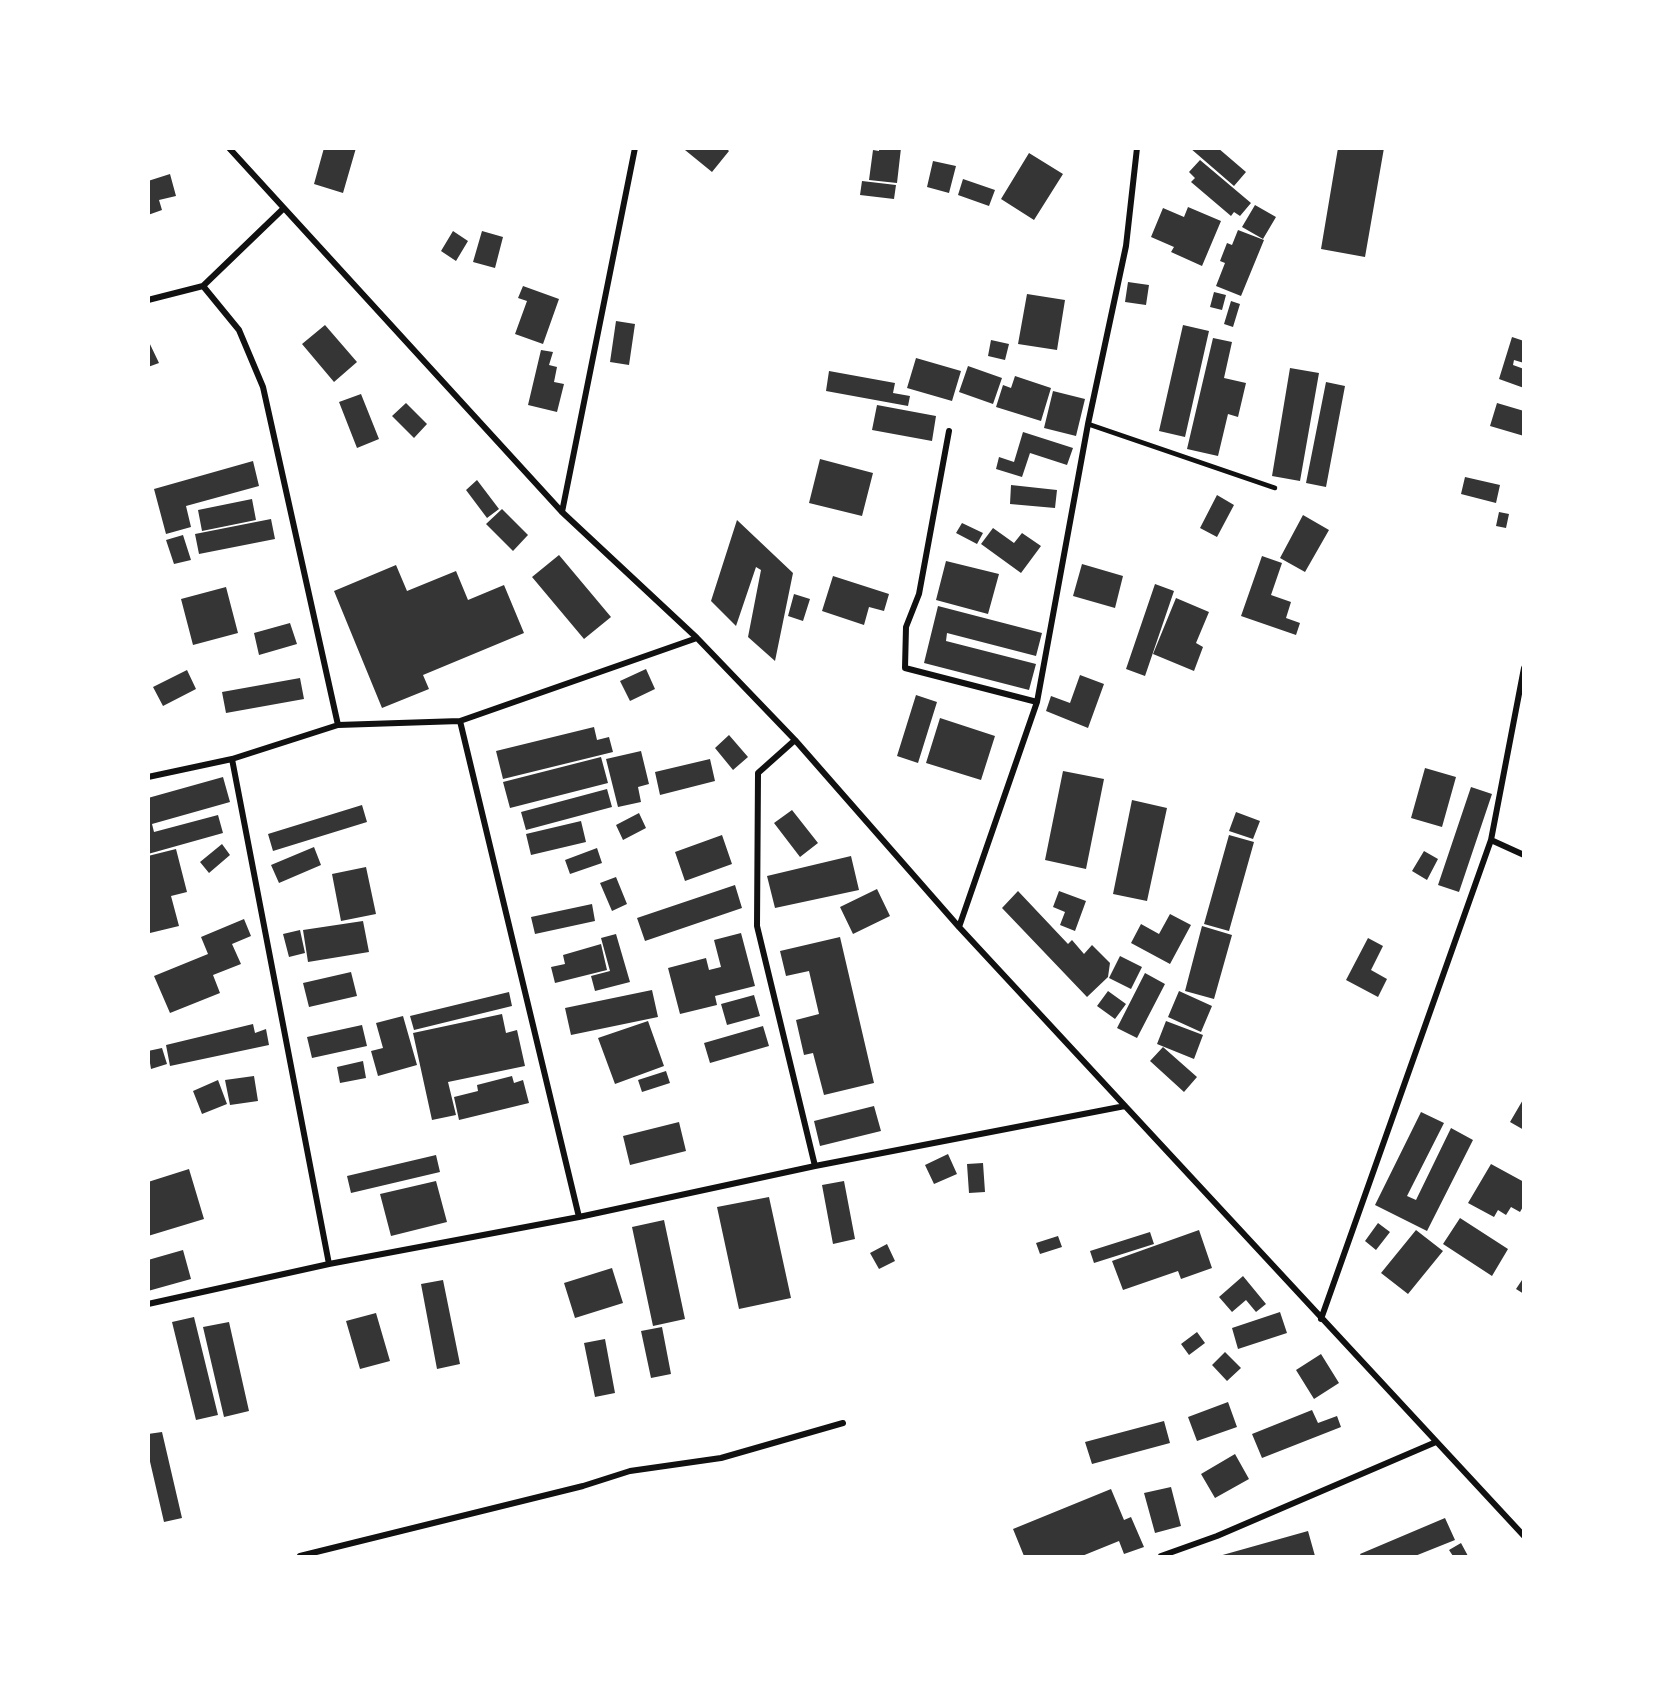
<!DOCTYPE html>
<style>
body{margin:0}
#map{position:relative;width:1672px;height:1705px;overflow:hidden;background:#fff;font-family:"Open Sans",sans-serif}
canvas{display:block}
.frame{position:absolute;inset:0;border:150px solid #fff;pointer-events:none}
</style>
<div id="map">
<canvas width="1672" height="1705"></canvas>
<div class="frame"></div>
</div>
<script>
const ctx = document.querySelector('canvas').getContext('2d');
ctx.lineJoin = 'round';
function fillPath(path, color) {
  ctx.fillStyle = color;
  ctx.fill(path, 'evenodd');
}
function stroke(path, color, width, dash) {
  ctx.strokeStyle = color;
  ctx.lineWidth = width;
  ctx.lineCap = dash ? 'butt' : 'round';
  ctx.setLineDash(dash || []);
  ctx.stroke(path);
}
fillPath(new Path2D(`
 M324 148H356L343 193 314 184Z
 M686 148H726L729 151 712 172 685 150Z
 M879 148H901L897 183 869 180 873 150 879 151Z
 M1190 148H1218L1246 172 1234 186Z
 M1338 148H1384L1365 257 1321 249Z
 M1029 153 1063 174 1034 220 1001 199Z
 M1200 160 1251 203 1240 216 1234 212 1231 216 1191 182 1195 178 1189 172Z
 M933 161 956 166 949 193 927 187Z
 M170 174 176 196 159 200 162 210 148 215V181Z
 M963 179 995 190 989 206 958 195Z
 M862 181 896 185 894 199 860 195Z
 M1255 205 1276 217 1263 239 1242 227Z
 M1188 207 1221 221 1202 266 1171 252 1174 247 1151 237 1163 208 1184 217Z
 M1238 230 1264 240 1241 296 1216 286 1225 263 1220 261 1227 243 1232 245Z
 M453 231 468 241 456 261 441 251Z
 M482 231 503 237 495 268 473 262Z
 M1128 282 1149 285 1146 305 1125 302Z
 M523 286 559 299 543 344 515 334 527 301 518 298Z
 M1214 292 1226 295 1222 310 1210 307Z
 M1027 294 1065 300 1057 350 1018 344Z
 M1231 301 1240 304 1233 327 1224 324Z
 M616 321 635 324 629 365 610 362Z
 M325 325 357 362 334 382 302 344Z
 M1183 325 1209 331 1185 437 1159 431Z
 M1512 337 1524 341V363L1514 360 1513 365 1524 369V388L1499 379Z
 M1213 338 1232 342 1224 378 1246 383 1238 417 1228 414 1218 456 1187 449Z
 M148 340 159 363 148 367Z
 M991 340 1009 344 1005 360 988 356Z
 M541 350 553 352 549 365 557 367 554 382 564 384 557 412 528 405Z
 M916 358 961 371 952 401 907 388Z
 M968 366 1002 378 993 404 959 392Z
 M1290 368 1319 373 1300 481 1272 476Z
 M829 371 895 383 893 393 910 396 908 406 826 391Z
 M1015 376 1051 388 1041 421 996 407 1003 385 1011 388Z
 M1326 382 1345 386 1326 487 1306 483Z
 M1053 391 1085 399 1076 436 1044 428Z
 M361 394 379 439 357 448 339 402Z
 M406 403 427 424 414 438 392 416Z
 M1497 403 1524 411V436L1490 426Z
 M877 405 936 416 932 441 872 430Z
 M1023 432 1073 448 1067 465 1030 453 1022 477 996 469 999 457 1014 462Z
 M820 459 873 473 862 516 809 503Z
 M253 461 259 486 186 506 191 527 166 534 154 489Z
 M1465 477 1500 485 1496 503 1461 494Z
 M477 480 499 509 487 518 466 490Z
 M1011 485 1057 490 1055 508 1010 504Z
 M1217 495 1234 505 1217 537 1200 528Z
 M252 499 256 520 202 531 198 510Z
 M502 509 528 535 513 551 486 524Z
 M1499 512 1509 514 1506 528 1496 526Z
 M1303 515 1329 530 1305 572 1280 558Z
 M271 519 275 539 199 554 195 534Z
 M737 520 793 573 775 661 748 637 761 570 756 567 736 626 711 601Z
 M962 523 983 533 977 544 956 533Z
 M993 528 1014 543 1022 533 1041 546 1021 573 981 544Z
 M183 535 191 560 174 564 166 540Z
 M559 555 611 617 584 639 532 577Z
 M1262 556 1282 563 1271 595 1291 602 1286 618 1300 623 1296 635 1241 616Z
 M946 561 999 574 988 614 936 600Z
 M1082 564 1123 576 1115 608 1073 596Z
 M396 565 407 591 456 571 468 600 504 585 524 633 423 675 429 689 382 708 334 591Z
 M833 576 889 594 884 611 869 607 864 625 822 611Z
 M1155 584 1174 591 1145 676 1126 669Z
 M226 587 238 633 193 645 181 599Z
 M794 594 810 599 803 621 788 616Z
 M1176 598 1209 612 1196 643 1203 647 1194 671 1153 654Z
 M938 606 1042 633 1036 656 947 633 946 641 1036 664 1029 690 924 663Z
 M290 623 297 644 259 655 254 633Z
 M646 669 655 689 630 701 620 681Z
 M187 670 196 689 163 706 153 687Z
 M1080 675 1104 684 1088 728 1046 711 1051 696 1070 703Z
 M300 678 304 699 226 713 222 692Z
 M916 695 937 702 918 763 897 756Z
 M940 718 995 736 981 780 926 763Z
 M594 727 597 740 609 737 613 752 503 779 496 751Z
 M729 735 748 757 733 770 715 748Z
 M641 751 649 784 638 787 641 802 618 807 606 759Z
 M601 757 608 783 510 808 503 782Z
 M710 759 715 781 660 795 655 772Z
 M1425 768 1456 777 1442 827 1411 818Z
 M1063 771 1104 779 1086 869 1045 860Z
 M223 777 230 802 152 824 154 832 218 815 223 833 148 854V798Z
 M1471 787 1492 794 1459 892 1438 885Z
 M607 789 612 807 526 830 521 812Z
 M1132 800 1167 808 1147 901 1113 894Z
 M362 805 367 822 273 851 268 834Z
 M792 810 818 843 800 857 774 823Z
 M1236 812 1260 821 1253 839 1229 831Z
 M639 813 646 828 623 840 616 825Z
 M581 821 586 842 531 855 526 834Z
 M722 835 732 864 685 881 675 852Z
 M1229 835 1254 842 1229 931 1204 924Z
 M222 844 230 855 209 873 200 862Z
 M314 847 321 865 279 883 271 865Z
 M597 848 602 863 570 874 565 860Z
 M176 849 187 892 171 896 179 926 150 933 148 927V856Z
 M1424 851 1438 859 1427 880 1412 871Z
 M851 856 859 890 775 908 767 876Z
 M366 867 376 914 341 921 332 874Z
 M616 877 627 904 612 911 600 883Z
 M735 885 742 908 645 941 637 918Z
 M877 889 890 916 853 934 840 907Z
 M1018 891 1068 944 1072 940 1084 954 1092 945 1110 963 1108 977 1087 997 1002 908Z
 M1059 891 1086 901 1075 931 1060 925 1065 912 1053 907Z
 M592 904 595 921 535 934 531 917Z
 M1170 914 1191 925 1170 964 1131 943 1141 924 1159 934Z
 M244 919 251 936 232 944 241 964 213 975 220 993 170 1013 154 976 208 954 201 937Z
 M363 921 369 952 308 962 303 930Z
 M1202 926 1232 935 1214 999 1185 991Z
 M300 930 305 953 289 957 283 934Z
 M741 933 755 986 715 996 717 1005 680 1014 668 968 706 958 709 970 721 967 714 940Z
 M616 934 630 982 595 991 591 976 610 971 601 938Z
 M840 937 874 1083 824 1095 813 1053 804 1055 796 1020 819 1014 809 971 786 976 780 951Z
 M1368 938 1383 946 1371 970 1387 979 1378 997 1346 980Z
 M601 944 607 970 555 983 551 967 565 964 563 955Z
 M1120 956 1142 967 1131 989 1109 978Z
 M351 972 357 996 309 1007 303 983Z
 M1145 973 1165 984 1137 1038 1117 1028Z
 M652 990 658 1017 571 1035 565 1008Z
 M1108 991 1126 1004 1115 1019 1097 1006Z
 M1179 991 1212 1006 1201 1032 1168 1017Z
 M509 992 512 1006 414 1030 410 1016Z
 M754 995 760 1016 727 1025 721 1004Z
 M502 1014 506 1033 517 1030 525 1066 448 1082 456 1115 432 1120 413 1033Z
 M403 1016 417 1065 378 1076 371 1051 383 1048 376 1023Z
 M648 1021 664 1066 615 1084 598 1038Z
 M1166 1021 1203 1035 1194 1059 1157 1044Z
 M253 1024 255 1033 266 1029 269 1045 170 1066 166 1045Z
 M362 1025 367 1046 312 1058 307 1037Z
 M763 1026 769 1046 710 1063 704 1043Z
 M1163 1047 1197 1077 1184 1092 1150 1061Z
 M162 1048 167 1064 151 1069 148 1051Z
 M363 1061 366 1078 340 1083 337 1067Z
 M666 1071 670 1083 642 1092 638 1080Z
 M254 1076 258 1101 230 1105 225 1080Z
 M512 1076 514 1083 523 1080 529 1103 459 1120 454 1097 478 1091 477 1085Z
 M218 1080 227 1104 202 1114 193 1091Z
 M1524 1098V1130L1510 1122Z
 M874 1106 881 1131 820 1146 814 1121Z
 M1421 1112 1444 1123 1407 1196 1416 1200 1451 1128 1473 1140 1427 1231 1375 1205Z
 M679 1122 686 1151 630 1165 623 1136Z
 M948 1154 957 1174 934 1184 925 1165Z
 M436 1155 440 1172 351 1193 347 1176Z
 M983 1163 985 1192 969 1193 967 1164Z
 M1491 1164 1524 1182V1205L1520 1212 1511 1207 1506 1215 1498 1210 1494 1217 1468 1203Z
 M189 1169 204 1219 148 1236V1182Z
 M436 1181 447 1222 391 1236 380 1194Z
 M844 1181 855 1239 833 1244 822 1185Z
 M769 1197 791 1298 739 1309 717 1207Z
 M1460 1218 1508 1249 1492 1276 1443 1244Z
 M664 1220 685 1319 653 1326 632 1227Z
 M1378 1223 1390 1232 1376 1250 1365 1241Z
 M1199 1230 1212 1268 1181 1279 1178 1271 1123 1290 1112 1261Z
 M1416 1230 1443 1251 1408 1294 1381 1273Z
 M1150 1232 1154 1244 1094 1263 1090 1251Z
 M1058 1236 1062 1247 1040 1254 1036 1243Z
 M887 1244 895 1261 879 1269 870 1253Z
 M183 1250 191 1279 148 1291V1260Z
 M612 1268 623 1303 575 1318 564 1283Z
 M1243 1276 1266 1304 1256 1312 1246 1300 1232 1312 1219 1297Z
 M1524 1277V1294L1516 1289Z
 M443 1280 460 1364 437 1369 421 1284Z
 M1280 1312 1287 1333 1238 1349 1232 1328Z
 M376 1313 390 1361 360 1369 346 1321Z
 M194 1317 218 1415 196 1420 172 1322Z
 M229 1322 249 1411 224 1417 203 1327Z
 M662 1327 671 1374 651 1378 641 1331Z
 M1197 1332 1205 1343 1189 1355 1181 1344Z
 M605 1339 615 1393 595 1397 584 1343Z
 M1225 1352 1241 1368 1227 1381 1212 1365Z
 M1321 1354 1339 1383 1314 1399 1296 1370Z
 M1228 1402 1237 1427 1197 1441 1188 1417Z
 M1312 1410 1318 1423 1337 1416 1341 1427 1262 1458 1252 1434Z
 M1164 1421 1170 1443 1092 1464 1085 1442Z
 M162 1432 182 1518 164 1522 148 1453V1434Z
 M1235 1454 1249 1479 1215 1498 1201 1474Z
 M1171 1487 1181 1526 1155 1533 1144 1493Z
 M1111 1489 1124 1520 1131 1517 1144 1547 1124 1554 1119 1541 1082 1556H1024L1013 1529Z
 M1445 1518 1455 1540 1415 1556H1361L1360 1554Z
 M1308 1531 1315 1556H1219Z
 M1461 1543 1468 1556H1453L1449 1550Z`), '#353535');
stroke(new Path2D(`
 M1088 424 1275 488`), '#111', 4.5);
stroke(new Path2D(`
 M229 148 562 512 697 638 795 740 959 927 1524 1536
 M203 286 239 330 263 387 338 725
 M148 300 203 286 284 208
 M949 431 919 594 906 627 905 668 1037 702
 M562 512 635 148
 M795 740 758 773 757 926 815 1166
 M232 759 329 1264
 M148 777 232 759 338 725 460 721
 M1491 840 1524 855
 M959 927 1037 702 1088 424 1126 246 1137 148
 M579 1217 460 721 697 638
 M148 1304 329 1264 579 1217 815 1166 1125 1106
 M1321 1319 1491 840 1524 668
 M300 1556 583 1486 630 1471 721 1458 843 1423
 M1161 1556 1217 1536 1436 1442`), '#111', 6);
</script>
